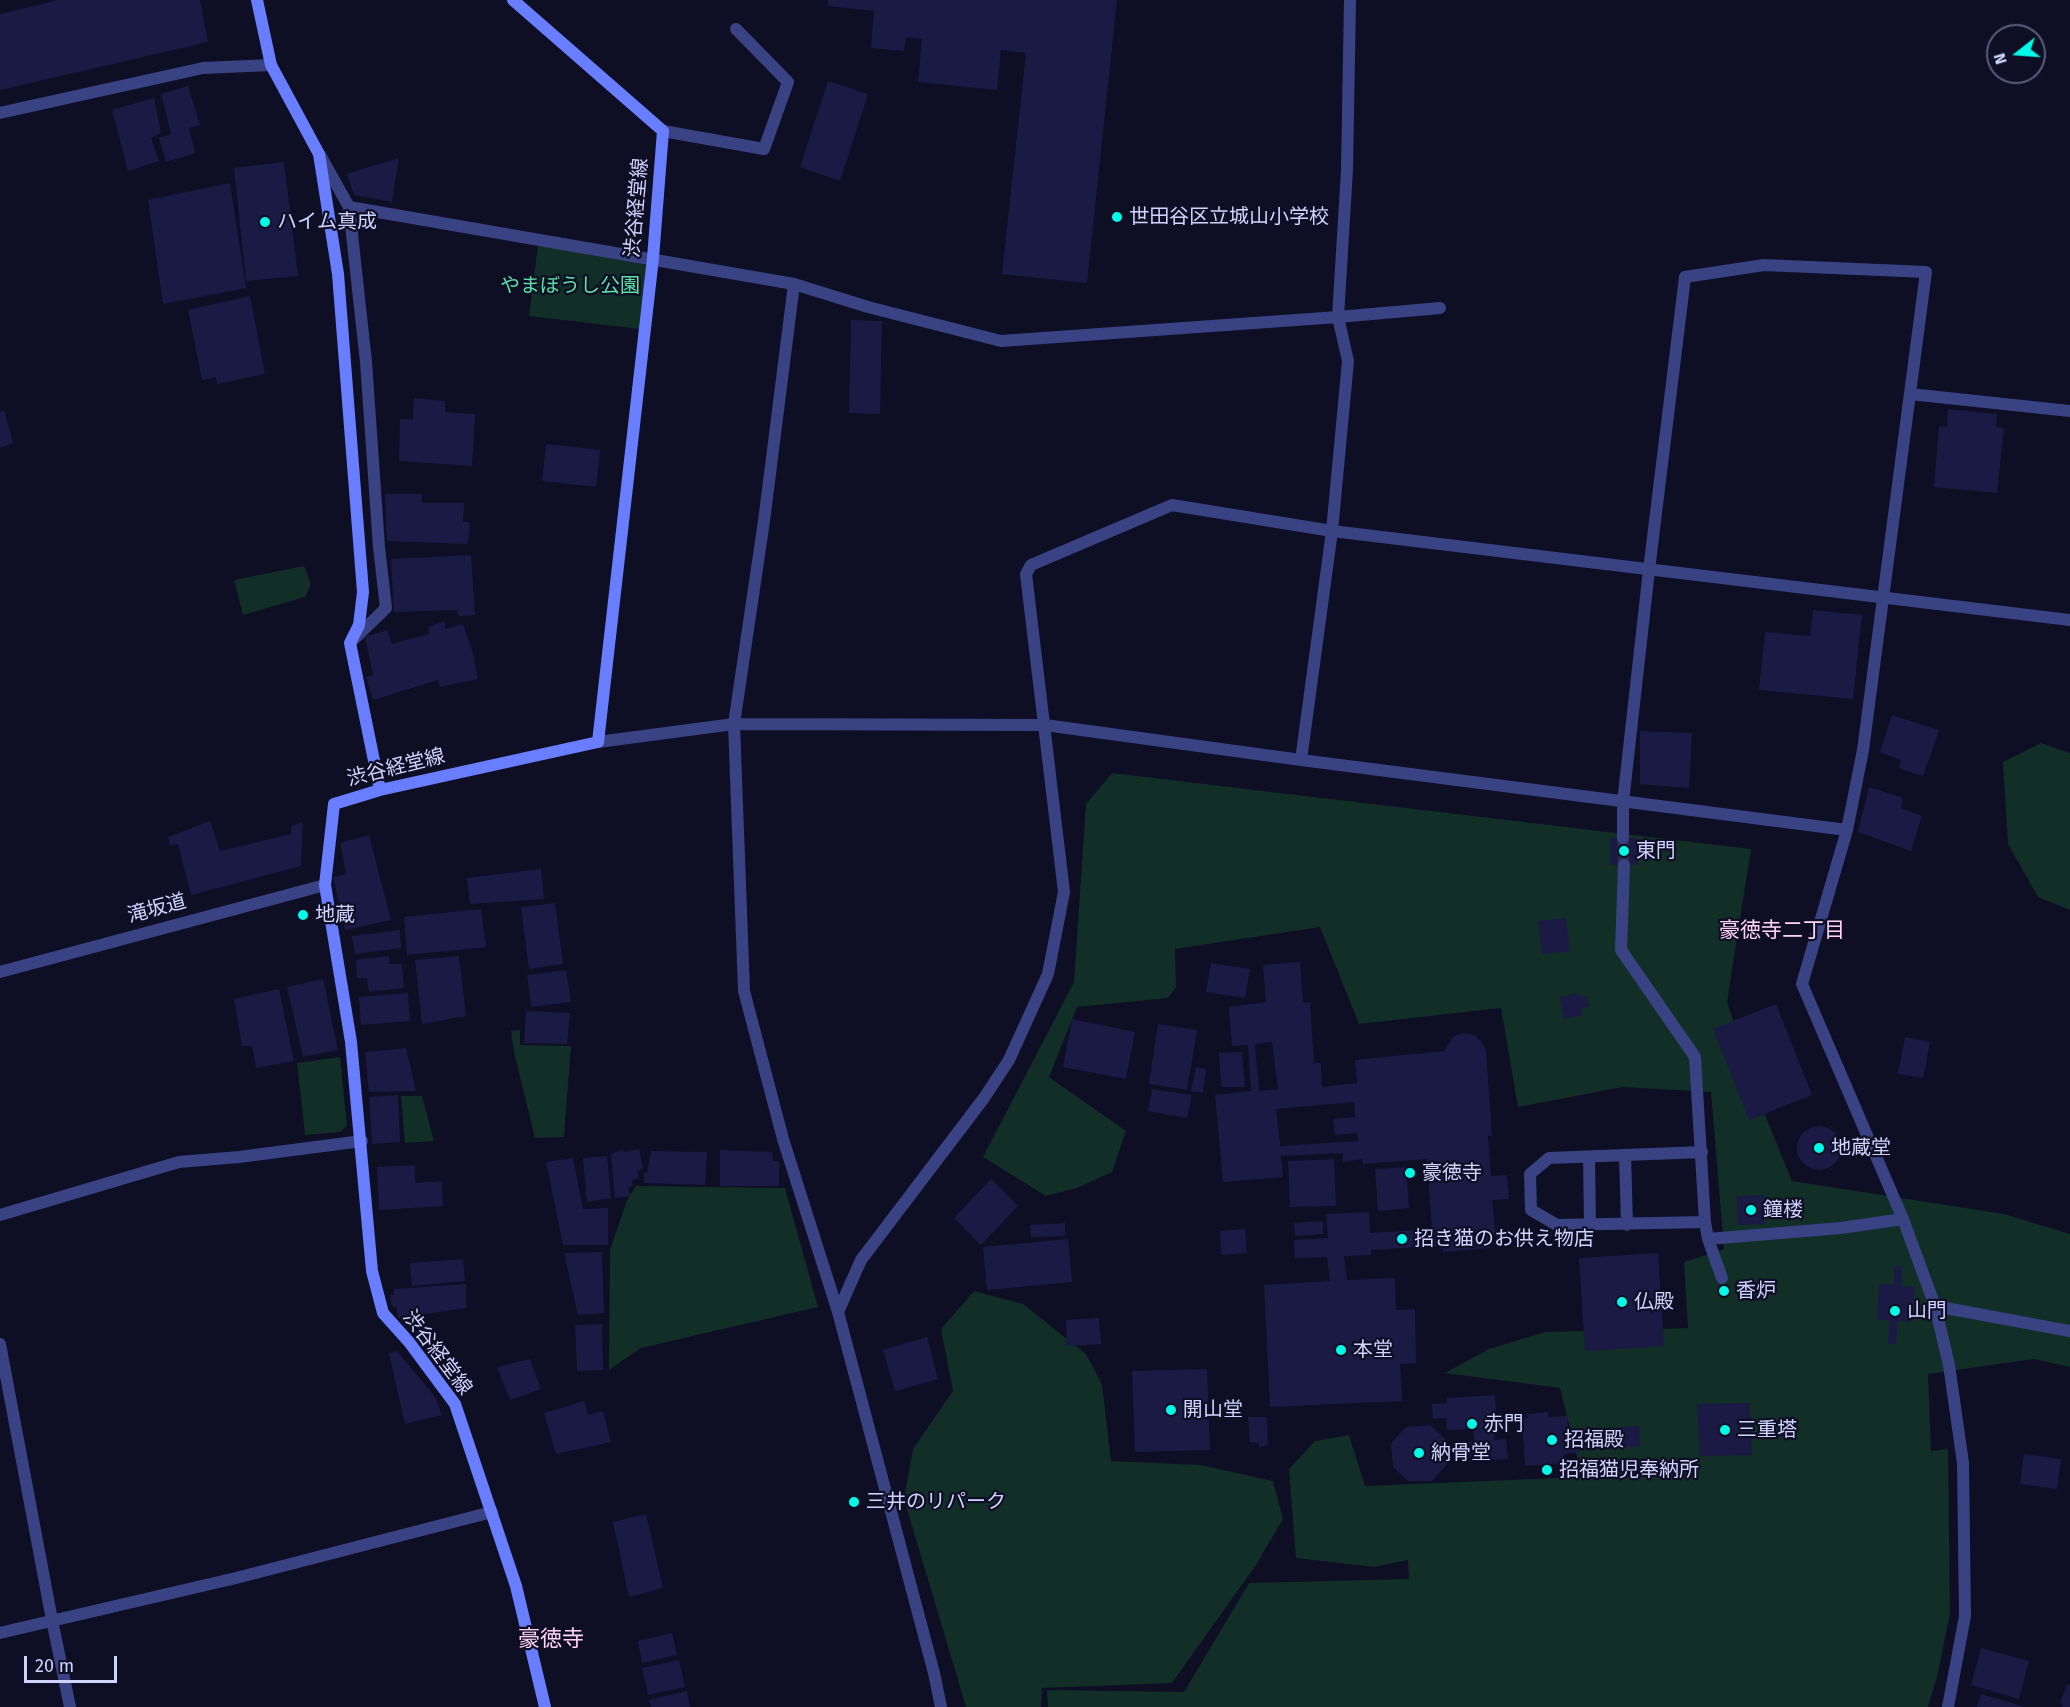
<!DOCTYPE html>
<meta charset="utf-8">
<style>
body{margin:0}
#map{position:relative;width:2070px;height:1707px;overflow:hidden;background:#0e0e24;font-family:"Fira Sans",sans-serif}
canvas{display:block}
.north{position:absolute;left:1986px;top:24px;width:60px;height:60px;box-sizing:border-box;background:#0e0e24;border:2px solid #5c5d7c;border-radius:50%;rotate:253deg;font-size:16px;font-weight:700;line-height:24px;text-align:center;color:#d1d3ff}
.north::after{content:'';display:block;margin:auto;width:21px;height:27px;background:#00fce8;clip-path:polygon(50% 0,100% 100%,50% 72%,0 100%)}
.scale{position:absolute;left:24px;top:1656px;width:93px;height:27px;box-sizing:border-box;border:3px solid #d1d3ff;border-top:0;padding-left:8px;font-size:18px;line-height:21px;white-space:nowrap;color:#d1d3ff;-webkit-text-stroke:4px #0e0e24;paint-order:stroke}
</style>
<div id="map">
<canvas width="2070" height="1707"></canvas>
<div class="north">N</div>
<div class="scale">20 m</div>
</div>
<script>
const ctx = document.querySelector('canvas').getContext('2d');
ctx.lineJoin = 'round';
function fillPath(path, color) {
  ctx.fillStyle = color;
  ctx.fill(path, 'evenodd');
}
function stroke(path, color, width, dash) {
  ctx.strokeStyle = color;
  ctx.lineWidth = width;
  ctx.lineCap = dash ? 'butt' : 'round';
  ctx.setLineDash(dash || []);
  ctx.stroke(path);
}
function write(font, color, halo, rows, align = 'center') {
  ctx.font = font + ' "Fira Sans","Noto Sans JP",sans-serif';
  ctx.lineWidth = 4.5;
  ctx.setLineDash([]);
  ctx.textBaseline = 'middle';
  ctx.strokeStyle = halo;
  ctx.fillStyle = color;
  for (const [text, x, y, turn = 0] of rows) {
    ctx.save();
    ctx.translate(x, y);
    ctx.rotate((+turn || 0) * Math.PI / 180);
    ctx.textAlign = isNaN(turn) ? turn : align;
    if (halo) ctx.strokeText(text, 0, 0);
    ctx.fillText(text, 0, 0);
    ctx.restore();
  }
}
fillPath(new Path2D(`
 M538 245 647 265 640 329 529 316Z
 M304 566 311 584 305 597 243 615 234 580Z
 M2041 743 2070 753V910L2038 897 2008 844 2003 762Z
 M1112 773 1751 849 1727 1002 1767 1120 1792 1181 2004 1214 2070 1234V1367L2034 1359 1928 1374 1931 1451 1948 1449 1950 1613 1937 1677 1928 1707H1048L1047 1690 1184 1692 1249 1583 1409 1579 1408 1560 1374 1567 1296 1558 1289 1469 1315 1441 1349 1435 1365 1486 1582 1477 1560 1388 1445 1373 1489 1349 1545 1332 1688 1328 1684 1262 1724 1249 1711 1092 1623 1087 1518 1107 1501 1008 1359 1024 1320 927 1175 949 1176 987 1168 998 1077 1007 1049 1077 1126 1131 1112 1172 1077 1188 1046 1196 983 1157 1074 982 1086 804Z
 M520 1030V1045L571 1046 564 1137 535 1138 514 1052 511 1031Z
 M340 1057 347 1126 340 1132 305 1135 297 1063Z
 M401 1096H422L434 1141 405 1143Z
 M636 1186 785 1188 818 1307 641 1348 609 1370 610 1250 627 1200Z
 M974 1291 1023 1304 1086 1354 1102 1384 1111 1461 1201 1465 1273 1481 1283 1519 1256 1565 1172 1683 1042 1688 1041 1707H966L904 1499 913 1449 953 1391 941 1329Z`), '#112e27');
fillPath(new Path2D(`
 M58 0H200L208 42 0 90V14Z
 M828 0H1117L1087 283 1002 274 1026 53 1001 50 997 90 918 82 922 39 906 37 904 51 871 48 874 11 828 6Z
 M828 81 868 94 840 181 800 167Z
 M188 86 200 125 189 128 195 153 166 162 159 138 171 134 161 94Z
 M154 98 161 133 151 138 159 161 128 171 112 110Z
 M399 158 392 202 354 195 347 174Z
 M284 162 298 276 246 281 234 168Z
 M230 183 246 288 163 304 148 200Z
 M250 296 265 374 217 384 216 377 202 380 188 310Z
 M851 320 882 321 880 414 849 413Z
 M414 398 445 401V412L475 414 472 466 399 461 400 419H413Z
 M1948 409 1997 414 1996 427 2004 428 1997 493 1934 487 1939 426 1947 427Z
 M4 410 13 443 0 448V412Z
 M546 444 600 450 596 487 542 481Z
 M385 494H422V503H464L463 522H470L468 544 387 541Z
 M471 555 475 615 459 616 457 610 394 612 391 559Z
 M1813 610 1862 615 1853 699 1759 690 1765 632 1810 636Z
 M444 621 445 629 463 624 473 653 478 679 440 687 438 680 373 700 366 677 373 675 365 637 387 630 392 644 429 634 428 627Z
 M1892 715 1939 730 1923 776 1899 768 1901 760 1880 752Z
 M1640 731 1692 733 1689 788 1640 784Z
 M1869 787 1903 798 1901 808 1922 816 1911 851 1858 832Z
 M210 821 220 851 291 834V826L303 822 301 866 191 895 178 844 170 846 168 837Z
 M369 835 391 920 345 930 333 877 346 874 340 843Z
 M1610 838H1638L1637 865H1610Z
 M541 869 544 899 470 904 467 878Z
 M555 903 563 964 529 969 521 907Z
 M481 909 486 947 407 955 404 917Z
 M1566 918 1570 951 1542 954 1538 921Z
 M400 930 401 948 355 954 352 936Z
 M389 956V964H402L404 988 369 992 367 978H357L356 960Z
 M459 956 466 1016 422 1024 415 960Z
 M1300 962 1303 1003 1310 1002 1314 1063H1321L1322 1087 1357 1083 1355 1060 1444 1051 1453 1037 1464 1033 1475 1035 1482 1043 1486 1050 1492 1136H1488L1491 1176 1507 1175 1509 1199 1492 1200 1496 1236 1489 1237 1490 1248 1443 1252 1442 1246H1434L1371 1250V1255L1344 1256 1347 1280 1395 1278 1396 1310 1415 1309 1416 1363 1400 1364 1402 1401 1270 1407 1264 1285 1330 1281 1327 1257 1295 1258 1294 1240 1328 1238 1326 1214 1369 1212 1370 1233 1432 1229 1427 1159 1363 1164 1362 1159 1343 1162V1153L1281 1156 1283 1177 1223 1182 1215 1095 1251 1091 1248 1045 1232 1046 1229 1007 1266 1002 1263 965ZM1272 1042 1278 1089 1259 1091 1255 1044ZM1354 1102 1355 1117 1333 1119 1335 1135 1357 1133 1358 1141 1280 1146 1276 1109Z
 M1211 963 1250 969 1245 998 1206 992Z
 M566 970 571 1002 531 1007 527 975Z
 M323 979 338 1050 303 1057 287 987Z
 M279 989 294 1061 256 1068 252 1046H242L234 999Z
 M408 993 410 1021 361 1025 359 997Z
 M1579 993 1580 997 1587 996 1589 1006 1581 1008 1582 1015 1564 1019 1560 997Z
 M1776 1004 1812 1095 1749 1120 1713 1029Z
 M526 1011 570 1013 567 1044 524 1043Z
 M1072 1019 1135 1032 1126 1079 1063 1067Z
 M1158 1024 1197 1030 1187 1090 1149 1084Z
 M1905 1037 1930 1042 1923 1078 1898 1074Z
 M406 1048 416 1091 369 1092 365 1052Z
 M1242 1052 1245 1087H1221L1219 1053Z
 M1196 1067 1206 1069 1203 1093 1191 1091Z
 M1152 1089 1192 1095 1187 1118 1148 1111Z
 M398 1095 400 1142 372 1144 369 1097Z
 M1797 1148a22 22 0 1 1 44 0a22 22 0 1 1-44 0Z
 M639 1149 643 1169 637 1171 639 1178 632 1180 633 1186 628 1187 630 1196 615 1198 611 1154 623 1150 624 1152Z
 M720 1150 772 1152 773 1161H779V1186H720Z
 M651 1151 707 1152 705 1185 644 1183V1172L647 1173Z
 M607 1156 611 1198 587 1202 583 1158Z
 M573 1158 583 1209 608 1208V1245H563L546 1162Z
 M1334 1159 1336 1206 1290 1207 1288 1161Z
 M415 1165V1183L442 1181 443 1206 379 1210 377 1167Z
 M1406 1167 1409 1208 1378 1211 1375 1169Z
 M991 1179 1018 1206 981 1245 954 1218Z
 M1764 1195 1765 1224 1738 1225 1737 1196Z
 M1323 1221V1234L1295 1236 1294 1223Z
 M1065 1223V1236L1031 1237 1030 1225Z
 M1245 1229 1247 1253 1221 1255 1220 1231Z
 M1068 1239 1072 1282 987 1290 983 1247Z
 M602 1252 604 1313 578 1315 564 1253Z
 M1658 1253 1664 1346 1585 1351 1579 1258Z
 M463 1259 465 1281 412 1286 410 1263Z
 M1895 1266H1902L1901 1286 1915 1287 1911 1322 1898 1321 1896 1344H1888L1890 1320 1877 1319 1879 1284 1893 1285Z
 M466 1284V1308L398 1318 396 1307H392L390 1295H394V1289Z
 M1099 1318 1101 1344 1067 1346 1066 1320Z
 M602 1324 603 1370 577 1371 575 1325Z
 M927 1337 938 1379 895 1391 883 1350Z
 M397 1351 436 1398 442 1415 405 1424 389 1353Z
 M530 1359 541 1389 510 1400 497 1367Z
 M1207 1369 1210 1450 1135 1452 1132 1371Z
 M1495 1395 1497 1429H1494V1440L1506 1439 1508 1459 1476 1461V1456L1456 1458 1455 1442 1474 1441 1473 1429 1447 1430 1446 1418 1433 1419 1432 1404 1447 1403V1398Z
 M584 1401 588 1415 603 1411 611 1442 556 1454 544 1413Z
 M1749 1403 1752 1455 1700 1456 1697 1404Z
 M1548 1412V1417L1567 1416 1568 1428H1578L1580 1452 1564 1454 1565 1463 1525 1466 1522 1418H1528L1527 1414Z
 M1248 1417H1267L1268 1445 1259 1447V1443L1250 1442Z
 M1430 1425 1445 1439 1448 1463 1432 1481H1408L1393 1467 1391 1443 1406 1427Z
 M1639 1426 1640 1446 1623 1447 1622 1427Z
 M2024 1454 2061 1459 2057 1489 2020 1484Z
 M646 1514 663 1588 629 1597 613 1522Z
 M672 1633 677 1655 642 1663 638 1641Z
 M1981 1648 2029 1661 2019 1699 1971 1685Z
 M679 1660 685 1687 648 1695 642 1668Z
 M2067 1684 2070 1685V1707H2062L2063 1704 2060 1703Z
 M687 1691 690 1707H651L649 1700Z
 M1981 1694 2022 1706V1707H1977Z`), '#1b1a45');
stroke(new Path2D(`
 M1623 838 1624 865`), '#2b2c45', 12, [12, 6]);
stroke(new Path2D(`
 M1623 838V802
 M1624 865 1621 950 1695 1057 1705 1222 1708 1239 1722 1278
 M1702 1152 1549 1158 1530 1174 1531 1210 1557 1225 1705 1222
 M1625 1155 1627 1225
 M1589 1157 1590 1225
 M1708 1239 1841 1228 1903 1219`), '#394383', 12);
stroke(new Path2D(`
 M0 113 203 68 271 65
 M663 131 764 149 788 82 736 29
 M320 155 349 207 366 362 379 547 386 608 351 642
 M349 207 794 284 868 307 1001 341 1338 317 1440 308
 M794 284 764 521 734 724 744 991 783 1139 838 1312 934 1673 941 1707
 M1910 394 2070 411
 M598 742 734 724 1045 725 1301 760 1847 830
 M1301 760 1332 531 1348 361 1338 317 1347 170 1350 0
 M1623 802 1649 570 1685 277 1764 265 1926 272 1863 750 1847 830 1802 984 1903 1219 1935 1306 1949 1365 1963 1463 1965 1616 1948 1707
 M0 972 325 885
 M0 1215 179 1162 239 1157 362 1141
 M1935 1306 2070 1331
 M0 1344 52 1620 70 1707
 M0 1633 236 1578 492 1512`), '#394383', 12);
stroke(new Path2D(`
 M838 1312 861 1260 984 1098 1009 1060 1048 974 1064 892 1026 574 1031 565 1172 505 1332 531 2070 620`), '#394383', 12);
stroke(new Path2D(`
 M257 0 271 65 319 154 338 274 363 592 359 625 350 643 380 790
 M513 0 663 131 653 258 598 742 380 790 334 804 325 885 351 1042 372 1271 383 1313 409 1342 455 1404 516 1586 545 1707`), '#687eff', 12);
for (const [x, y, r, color] of [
 [1117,217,6,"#00fce8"],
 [265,222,6,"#00fce8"],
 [1624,851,6,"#00fce8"],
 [303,915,6,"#00fce8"],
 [1819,1148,6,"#00fce8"],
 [1410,1173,6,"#00fce8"],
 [1751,1210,6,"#00fce8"],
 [1402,1239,6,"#00fce8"],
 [1724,1291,6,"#00fce8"],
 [1622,1302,6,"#00fce8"],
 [1895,1311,6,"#00fce8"],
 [1341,1350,6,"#00fce8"],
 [1171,1410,6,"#00fce8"],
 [1472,1424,6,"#00fce8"],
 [1725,1430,6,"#00fce8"],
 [1552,1440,6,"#00fce8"],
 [1419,1453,6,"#00fce8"],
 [1547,1470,6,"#00fce8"],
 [854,1502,6,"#00fce8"]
]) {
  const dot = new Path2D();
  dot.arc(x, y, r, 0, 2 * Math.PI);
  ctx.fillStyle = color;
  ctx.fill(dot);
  stroke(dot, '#0e0e24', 2);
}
write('20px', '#d1d3ff', '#0e0e24', [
 ["渋谷経堂線",637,208,-85],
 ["渋谷経堂線",396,768,-14],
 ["滝坂道",157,909,-15],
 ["渋谷経堂線",437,1353,53]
]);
write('20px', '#d1d3ff', '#0e0e24', [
 ["世田谷区立城山小学校",1129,217],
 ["ハイム真成",277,222],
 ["東門",1636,851],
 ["地蔵",315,915],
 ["地蔵堂",1831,1148],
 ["豪徳寺",1422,1173],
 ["鐘楼",1763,1210],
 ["招き猫のお供え物店",1414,1239],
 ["香炉",1736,1291],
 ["仏殿",1634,1302],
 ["山門",1907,1311],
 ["本堂",1353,1350],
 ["開山堂",1183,1410],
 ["赤門",1484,1424],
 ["三重塔",1737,1430],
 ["招福殿",1564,1440],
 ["納骨堂",1431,1453],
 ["招福猫児奉納所",1559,1470],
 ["三井のリパーク",866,1502]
], 'left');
write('20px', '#5ce0a7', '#0e0e24', [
 ["やまぼうし公園",570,286]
]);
write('21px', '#ffd3f7', '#0e0e24', [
 ["豪徳寺二丁目",1782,931]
]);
write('22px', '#ffd3f7', '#0e0e24', [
 ["豪徳寺",551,1640]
]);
</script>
